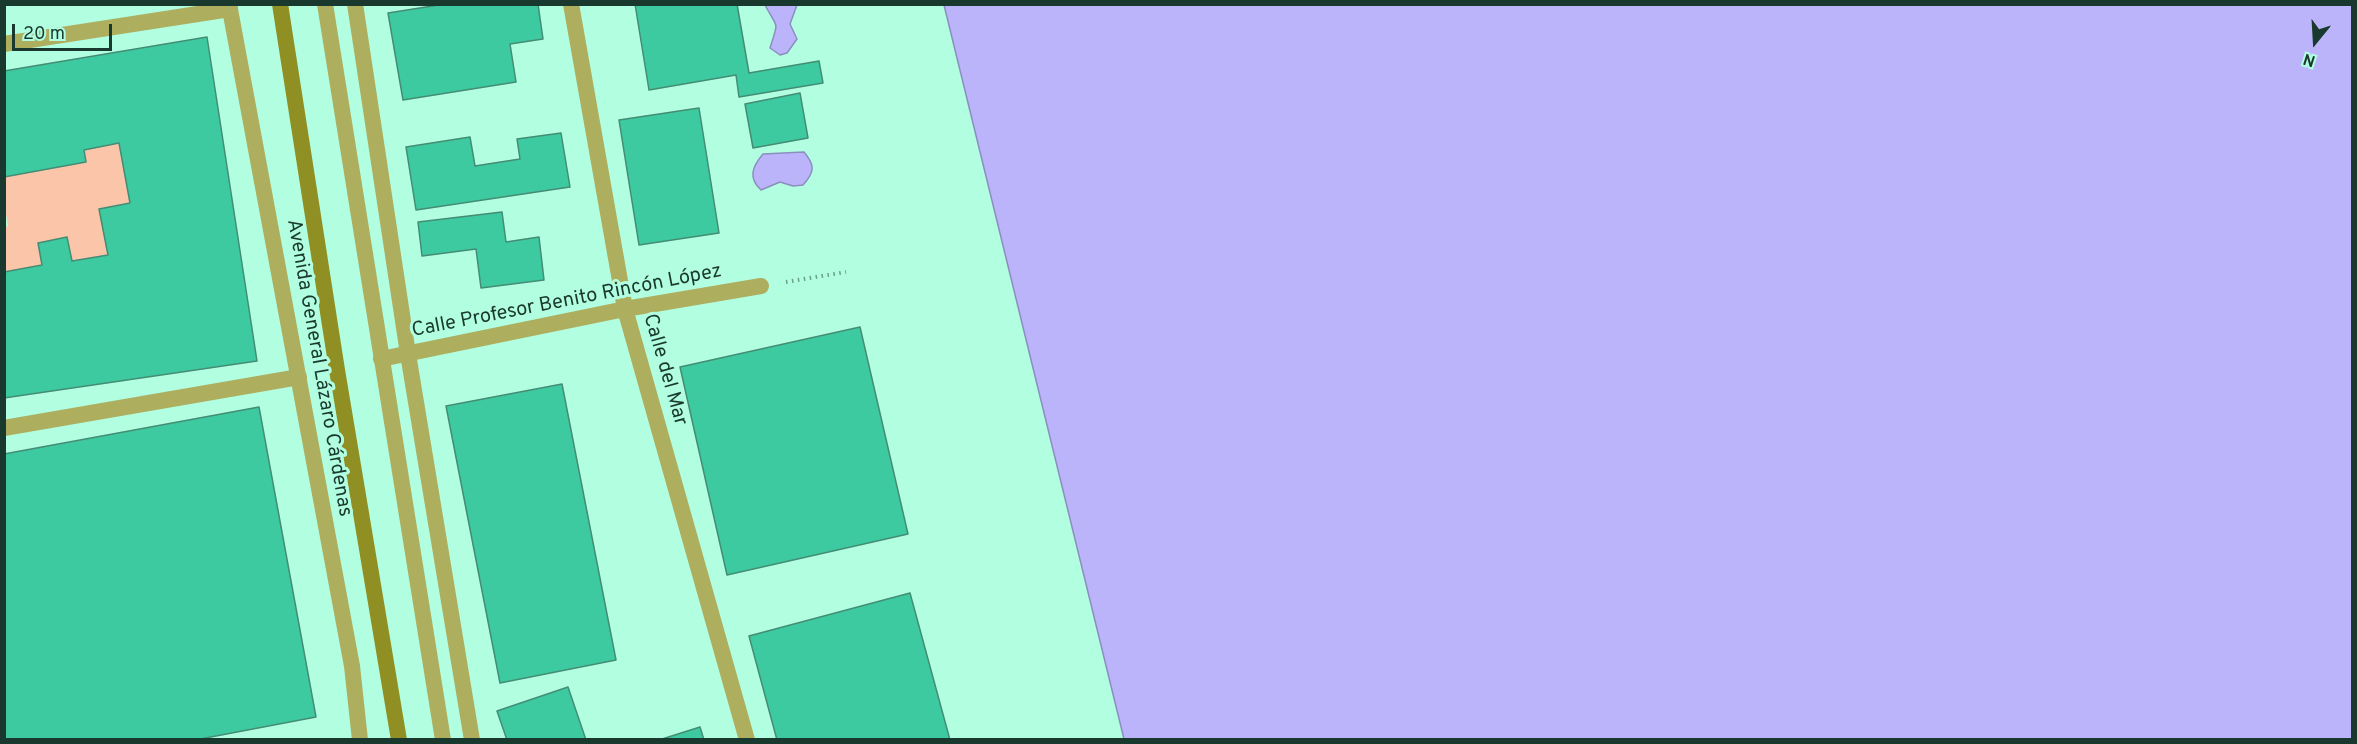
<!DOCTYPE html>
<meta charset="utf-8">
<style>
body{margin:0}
#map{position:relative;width:2357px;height:744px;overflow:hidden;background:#b2fee1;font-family:Overpass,sans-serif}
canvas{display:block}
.frame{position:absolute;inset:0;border:6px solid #1a392e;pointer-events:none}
.north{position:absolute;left:2285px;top:12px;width:60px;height:60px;-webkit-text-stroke:4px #b2fee1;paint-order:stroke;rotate:198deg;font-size:16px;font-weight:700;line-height:24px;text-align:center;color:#1a392e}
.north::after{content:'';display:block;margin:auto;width:21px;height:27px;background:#1a392e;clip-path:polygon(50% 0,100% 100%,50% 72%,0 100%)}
.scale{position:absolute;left:12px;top:24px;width:100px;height:27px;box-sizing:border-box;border:3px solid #1a392e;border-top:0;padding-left:8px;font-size:18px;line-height:21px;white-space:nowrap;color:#1a392e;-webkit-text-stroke:4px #b2fee1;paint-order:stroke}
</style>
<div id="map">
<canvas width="2357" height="744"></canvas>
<div class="frame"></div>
<div class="north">N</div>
<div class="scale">20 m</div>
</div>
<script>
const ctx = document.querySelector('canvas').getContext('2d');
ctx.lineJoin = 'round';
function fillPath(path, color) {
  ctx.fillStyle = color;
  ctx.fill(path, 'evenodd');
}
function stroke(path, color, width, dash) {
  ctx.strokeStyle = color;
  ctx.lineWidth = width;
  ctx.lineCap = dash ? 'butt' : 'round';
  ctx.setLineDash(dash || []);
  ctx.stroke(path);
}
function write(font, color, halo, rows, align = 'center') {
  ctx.font = font + ' Overpass,sans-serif';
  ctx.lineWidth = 6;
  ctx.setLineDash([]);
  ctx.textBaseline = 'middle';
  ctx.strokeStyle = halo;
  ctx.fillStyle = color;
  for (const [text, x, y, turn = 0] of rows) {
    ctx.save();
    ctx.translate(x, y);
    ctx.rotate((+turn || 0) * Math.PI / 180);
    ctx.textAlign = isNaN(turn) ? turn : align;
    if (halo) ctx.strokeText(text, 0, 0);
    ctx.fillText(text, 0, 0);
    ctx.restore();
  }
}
fillPath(new Path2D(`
 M119 143 130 203 100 209 108 255 72 261 67 237 38 243 42 265 5 272V227L8 226 5 208V177L86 162 84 150Z`), '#fbc5aa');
const water = new Path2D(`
 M765 5H797L790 24 797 39 787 53 780 55 770 48C779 19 778 30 765 5Z
 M944 5H2352V739H1124Z
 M804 152C815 165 815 172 803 185L793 186 780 182 761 190C748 178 752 167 763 154Z`);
fillPath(water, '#bbb4fb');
stroke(water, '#8b8fbe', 1.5);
const building = new Path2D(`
 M445 4H538L543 39 510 44 516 82 403 100 388 13Z
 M635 4H737L749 73 819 61 823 83 739 97 736 75 649 90Z
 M207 37 257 361 4 398V272L42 265 38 243 67 237 72 261 108 255 99 209 130 203 119 143 84 150 86 162 4 177V71Z
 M800 93 808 138 753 148 745 104Z
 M699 108 719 233 639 245 619 120Z
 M561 133 570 187 416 210 406 147 470 137 475 166 520 159 517 139Z
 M502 212 506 242 539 237 544 280 481 288 476 249 422 256 418 222Z
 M860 327 908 534 727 575 680 367Z
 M562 384 616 660 500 683 446 406Z
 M259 407 316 717 195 740H4V454Z
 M910 593 950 740H777L749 636Z
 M568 687 586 740H507L497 711Z
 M700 727 704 740H659Z`);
fillPath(building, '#3ecaa0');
stroke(building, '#438d74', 1.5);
stroke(new Path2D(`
 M786 282 846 272`), '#699f8b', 4, [1.5, 4.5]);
stroke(new Path2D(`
 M355 4 408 354 472 740`), '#aeae5f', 16);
stroke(new Path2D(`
 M571 4 625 309 747 740
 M4 44 230 9
 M381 359 625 309 761 286
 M4 428 299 377`), '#aeae5f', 16);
stroke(new Path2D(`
 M229 4 352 666 360 740
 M325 4 443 740`), '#aeae5f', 16);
stroke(new Path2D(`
 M280 4 337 370 399 740`), '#908f24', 16);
write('20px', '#1a392e', '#b2fee1', [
 ["Calle Profesor Benito Rincón López",567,302,-11],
 ["Avenida General Lázaro Cárdenas",318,368,80],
 ["Calle del Mar",664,370,74]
]);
</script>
